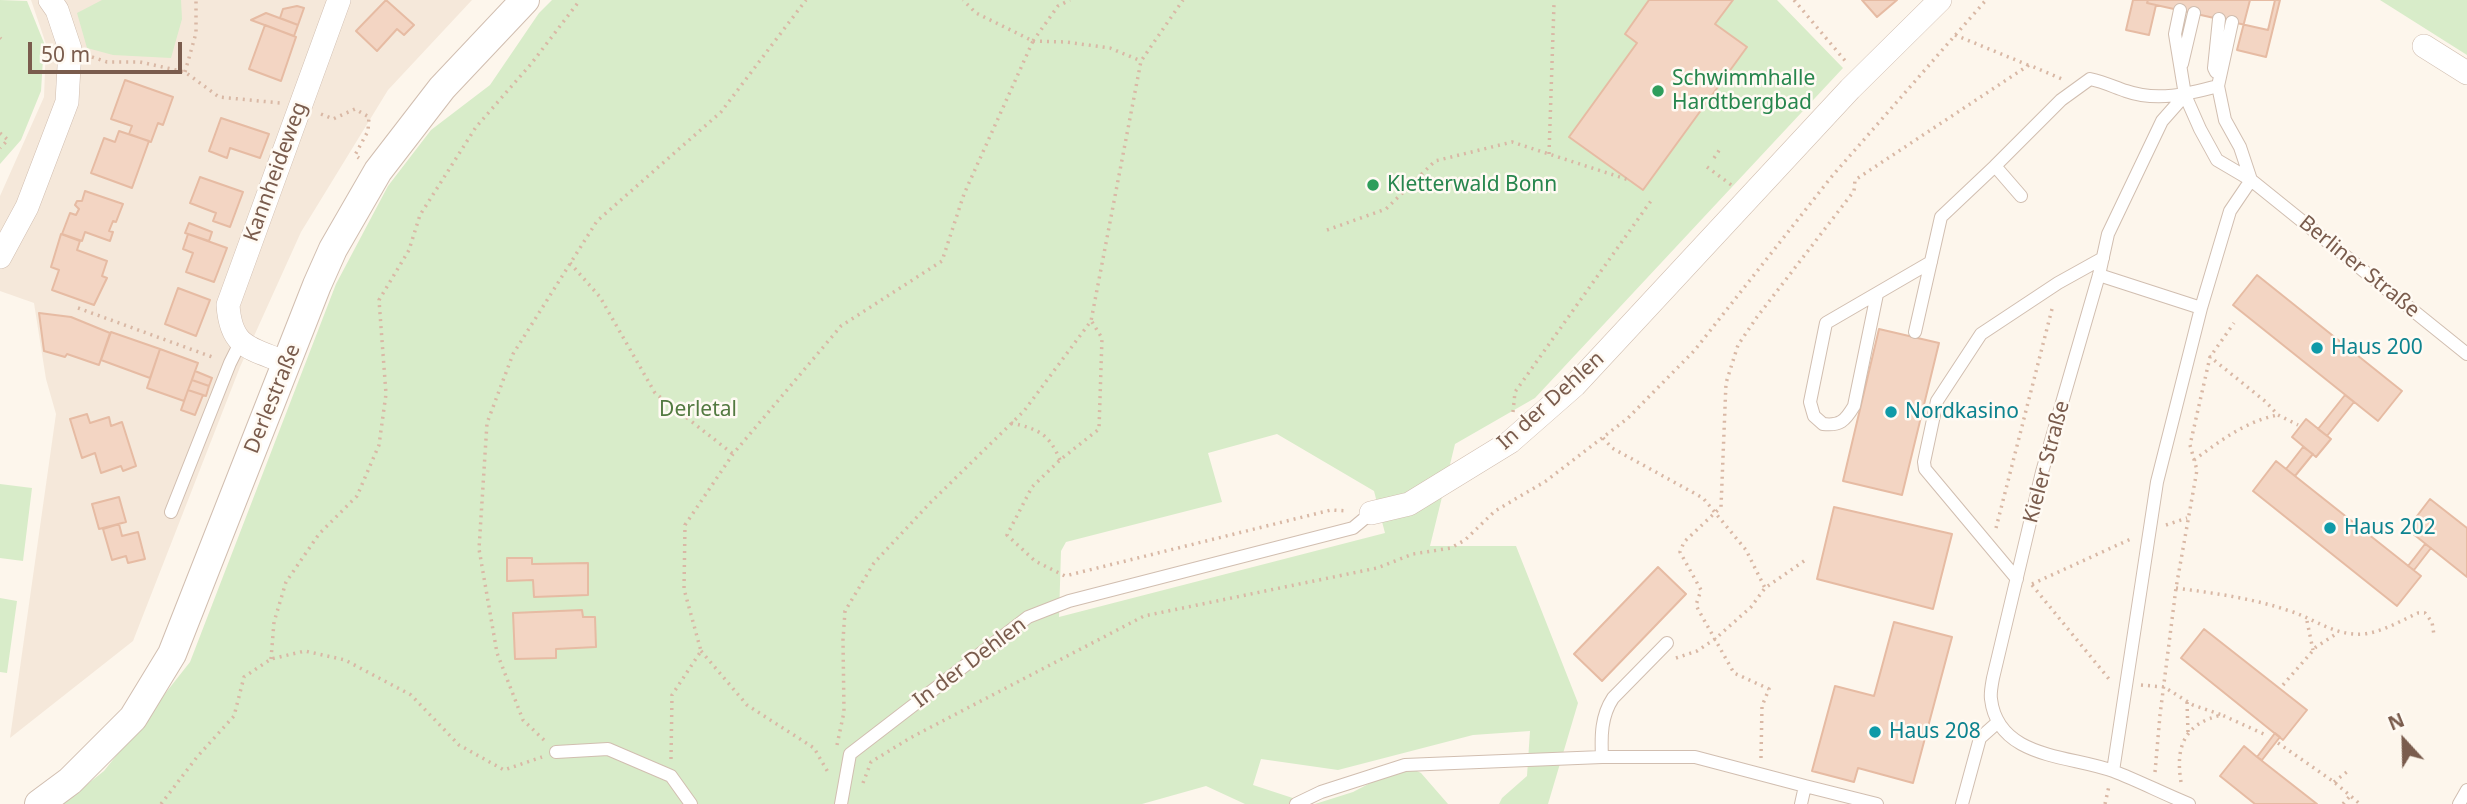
<!DOCTYPE html>
<meta charset="utf-8">
<style>
body{margin:0}
#map{position:relative;width:2467px;height:804px;overflow:hidden;background:#fdf6ec;font-family:"Noto Sans",sans-serif}
canvas{display:block}
.north{position:absolute;left:2369px;top:706px;width:70px;height:70px;-webkit-text-stroke:5px #fffaf3;paint-order:stroke;rotate:338deg;font-size:19px;font-weight:700;line-height:28px;text-align:center;color:#7a5c4d}
.north::after{content:'';display:block;margin:auto;width:24px;height:32px;background:#7a5c4d;clip-path:polygon(50% 0,100% 100%,50% 72%,0 100%)}
.scale{position:absolute;left:28px;top:42px;width:154px;height:32px;box-sizing:border-box;border:4px solid #7a5c4d;border-top:0;padding-left:9px;font-size:21px;line-height:24px;white-space:nowrap;color:#7a5c4d;-webkit-text-stroke:5px #fffaf3;paint-order:stroke}
</style>
<div id="map">
<canvas width="2467" height="804"></canvas>
<div class="north">N</div>
<div class="scale">50 m</div>
</div>
<script>
const ctx = document.querySelector('canvas').getContext('2d');
ctx.lineJoin = 'round';
function fillPath(path, color) {
  ctx.fillStyle = color;
  ctx.fill(path, 'evenodd');
}
function stroke(path, color, width, dash) {
  ctx.strokeStyle = color;
  ctx.lineWidth = width;
  ctx.lineCap = dash ? 'butt' : 'round';
  ctx.setLineDash(dash || []);
  ctx.stroke(path);
}
function write(font, color, halo, rows, align = 'center') {
  ctx.font = font + ' "Noto Sans",sans-serif';
  ctx.lineWidth = 5;
  ctx.setLineDash([]);
  ctx.textBaseline = 'middle';
  ctx.strokeStyle = halo;
  ctx.fillStyle = color;
  for (const [text, x, y, turn = 0] of rows) {
    ctx.save();
    ctx.translate(x, y);
    ctx.rotate((+turn || 0) * Math.PI / 180);
    ctx.textAlign = isNaN(turn) ? turn : align;
    if (halo) ctx.strokeText(text, 0, 0);
    ctx.fillText(text, 0, 0);
    ctx.restore();
  }
}
fillPath(new Path2D(`
 M31 0H472L388 90 301 232 240 367 133 641 10 738 56 414 46 379 34 303 0 291V196L44 97 46 44Z`), '#f5e8da');
fillPath(new Path2D(`
 M0 0 27 1 44 43 41 91 21 140 0 164Z
 M102 0H181L182 19 171 58 113 55 87 48 77 13Z
 M552 0H1777L1843 68 1535 398 1455 444 1430 546H1516L1578 703 1548 804H1499L1502 798 1527 776 1530 731 1473 735 1338 770 1261 759 1253 785 1311 804H1245L1206 786 1142 804H62L104 771 190 662 336 284 388 186 431 130 490 85 539 13ZM1277 434 1374 491 1385 533 1059 617 1061 551 1066 542 1222 502 1208 453Z
 M2380 0H2467V55Z
 M0 484 32 488 23 561 0 558Z
 M0 598 17 601 7 673 0 672Z
 M1405 765 1421 773 1448 804H1315L1353 792Z`), '#d8ecc9');
const building = new Path2D(`
 M386 0 414 25 404 35 397 29 377 51 356 31Z
 M1649 0H1733L1715 24 1747 47 1643 190 1569 137 1637 43 1625 34Z
 M1862 0H1897L1877 17Z
 M2133 0H2148L2147 3 2156 5 2149 35 2126 30Z
 M2148 0H2275L2268 30 2147 3Z
 M2250 0H2280L2266 57 2237 50Z
 M297 6 304 8 298 25 280 18 283 9Z
 M266 13 298 25 294 36 251 20Z
 M265 25 296 37 281 81 249 69Z
 M125 80 173 97 163 125 158 123 151 142 129 134 132 126 111 119Z
 M221 118 269 134 260 158 230 148 227 158 209 151Z
 M119 131 149 141 132 188 91 173 104 138 115 142Z
 M200 177 243 192 230 227 213 221 216 213 190 203Z
 M85 191 123 204 116 222 113 221 109 231 113 232 110 241 85 232 82 241 62 234 70 213 76 215 79 209 75 205 77 201H82Z
 M189 223 212 232 209 241 185 233Z
 M61 234 80 241 77 250 107 261 102 276 107 278 94 305 52 290 59 270 51 267Z
 M188 234 227 248 214 282 186 272 193 253 183 249Z
 M2257 275 2402 391 2378 421 2233 305Z
 M178 288 210 300 196 336 165 324Z
 M39 313 71 317 110 333 99 365 67 354 65 357 44 351Z
 M1879 329 1939 343 1902 495 1843 481Z
 M111 332 160 349 150 378 101 360Z
 M160 349 198 363 184 401 147 388Z
 M195 371 212 378 209 386 192 380Z
 M192 380 209 386 206 396 188 390Z
 M188 390 203 395 195 415 181 410Z
 M2345 395 2354 402 2327 436 2318 429Z
 M87 414 90 423 109 417 111 426 122 422 136 466 123 471 121 466 101 473 95 453 82 458 70 419Z
 M2306 419 2331 439 2316 457 2292 437Z
 M2303 447 2313 454 2295 476 2286 469Z
 M2276 461 2421 576 2397 606 2253 491Z
 M119 497 126 522 99 529 92 504Z
 M2430 499 2467 528V577L2407 529Z
 M1834 507 1952 534 1933 609 1817 579Z
 M119 524 122 536 138 532 145 559 128 563 126 556 112 560 103 529Z
 M2425 544 2431 548 2414 570 2408 566Z
 M507 558H532V564L588 563V595L534 597 533 580 507 581Z
 M1658 567 1686 594 1602 681 1574 654Z
 M582 610 583 617H595L596 647 556 649V658L515 659 513 613Z
 M1894 622 1952 637 1913 783 1858 768 1854 782 1812 771 1835 686 1874 696Z
 M2204 629 2307 710 2283 740 2181 658Z
 M2275 733 2280 737 2262 760 2257 757Z
 M2244 746 2257 757 2317 804H2255L2220 776Z`);
fillPath(building, '#f3d5c3');
stroke(building, '#e6bba3', 2);
const service = new Path2D(`
 M2180 10 2175 34 2185 95 2200 129 2217 160 2251 180 2467 354
 M2232 22 2218 86 2225 120 2240 147 2251 180
 M2182 64 2194 13
 M2216 72 2214 68 2219 19
 M2185 95 2162 121 2108 234 2099 275 2042 472 1993 678C1992 684 1990 693 1991 699 1998 759 2070 755 2113 771 2139 781 2164 794 2189 804
 M2021 196 1995 166 2061 100 2090 79C2104 82 2114 87 2126 91 2157 102 2188 94 2218 86
 M2099 275 2201 308
 M1877 294 1854 406C1845 421 1840 426 1823 424L1814 416 1810 402 1826 323 1931 262
 M1915 332 1941 217 1995 166
 M171 512 230 363 240 343
 M2017 579 1925 469 1924 462 1937 401 1981 334 2058 283 2103 258
 M556 752 608 749 671 776 691 804
 M1602 757C1601 736 1601 716 1613 698L1667 643
 M2113 771 2157 482 2201 308 2230 211 2251 180
 M1805 786 1877 804
 M841 804 850 754 1028 617 1069 601 1353 528 1371 513
 M1296 804 1321 792 1405 765 1602 757H1695L1805 786 1801 804
 M1962 804 1980 738 1998 722
 M2459 804 2467 790`);
const minor = new Path2D(`
 M2424 46 2467 73
 M0 257 27 207 67 102 70 49 57 10 50 0
 M287 363C251 348 231 349 228 305L339 0
 M1371 513 1409 504 1510 442 1575 385 1850 89 1940 0`);
const tertiary = new Path2D(`
 M39 804 70 781 133 718 172 654 317 285 333 249 378 171 442 88 525 0`);
stroke(service, '#d1beb0', 14);
stroke(minor, '#d1beb0', 24);
stroke(tertiary, '#d1beb0', 30);
stroke(new Path2D(`
 M1794 0 1847 63
 M1955 35 2028 65
 M0 38 1 39
 M1033 41 1066 42 1110 48 1141 61
 M1033 41 1058 6 1070 0
 M92 57 107 62H140L185 72 219 97 280 103
 M185 72 196 33V0
 M321 114 333 119 355 109 369 117 368 131 355 155 359 158
 M0 133 8 140 0 148
 M1549 154 1554 4
 M1714 158 1720 149
 M1707 167 1734 187
 M1327 230 1386 209 1435 161 1512 142 1629 180
 M570 263 600 297 655 393 733 454
 M78 308 215 358
 M1092 322 1102 338 1099 429 1060 460 1032 487 1007 535 1035 561 1065 576 1331 510 1348 511
 M2209 356 2266 402 2278 415 2298 425
 M1513 412 1515 392 1653 198
 M1011 423C1039 429 1049 434 1060 460
 M1603 438 1612 448 1703 498 1746 550 1765 588
 M2194 460C2220 441 2246 421 2278 415
 M2166 525 2187 518
 M1996 528 2053 305
 M2032 584 2133 538
 M2032 585 2109 679
 M2176 588C2213 593 2251 598 2287 610 2314 618 2333 636 2363 634 2383 632 2400 621 2418 613H2425L2432 622 2434 635
 M2307 621 2313 650
 M701 651 747 705 814 748 829 774
 M1676 658 1697 651 1715 639 1751 607 1765 588 1807 559
 M271 659 274 622 286 582 319 534 357 496 379 445 386 394 379 300 409 250 420 215 476 127 531 64 580 0
 M2141 685 2164 687 2193 705 2222 715
 M2283 685 2316 647 2336 634
 M2187 702 2188 732
 M544 740 523 720 497 653 479 549 487 423 513 354 597 221 721 112 806 0
 M2278 743 2334 782 2360 804
 M837 745 844 712 843 640 845 611 874 563 930 503 1024 411 1091 321 1141 61 1183 0
 M1761 758 1762 706 1769 689 1734 673 1699 611 1696 605 1701 590 1680 552 1684 542 1721 507 1726 383 1738 345 1757 317 1854 191 1855 180 2029 65 2062 79
 M671 759 672 695 701 651 684 589 685 525 733 454 841 326 942 261 964 194 1033 41 976 13 963 0
 M2155 772 2160 715 2176 588 2197 470 2190 445 2210 357 2234 323
 M2181 782C2175 746 2185 723 2222 715L2266 735
 M2334 782 2348 771
 M863 783 871 762 910 738 1144 616 1377 568 1413 554 1451 548 1465 540 1495 511 1546 481 1628 418 1694 351 1833 175 1986 0
 M161 804 197 757 234 716 244 677 271 659 305 651 345 660 411 695 459 745 504 770 542 757
 M2105 804 2109 786
 M2343 804 2350 796`), '#d9b8a5', 3.5, [2, 5]);
stroke(service, '#fff', 12);
stroke(minor, '#fff', 23);
stroke(tertiary, '#fff', 28);
for (const [x, y, r, color] of [
 [1658,91,7,"#2e9e5b"],
 [1373,185,7,"#2e9e5b"],
 [2317,348,7,"#0f9aa8"],
 [1891,412,7,"#0f9aa8"],
 [2330,528,7,"#0f9aa8"],
 [1875,732,7,"#0f9aa8"]
]) {
  const dot = new Path2D();
  dot.arc(x, y, r, 0, 2 * Math.PI);
  ctx.fillStyle = color;
  ctx.fill(dot);
  stroke(dot, '#fffaf3', 2.5);
}
write('21px', '#27864d', '#fffaf3', [
 ["Schwimmhalle",1672,79],
 ["Hardtbergbad",1672,103],
 ["Kletterwald Bonn",1387,185]
], 'left');
write('21px', '#7a5c4d', '#fffaf3', [
 ["Kannheideweg",276,172,-70],
 ["Berliner Straße",2359,267,39],
 ["Derlestraße",273,399,-68],
 ["In der Dehlen",1551,401,-42],
 ["Kieler Straße",2047,462,-75],
 ["In der Dehlen",970,663,-37]
]);
write('21px', '#0d838f', '#fffaf3', [
 ["Haus 200",2331,348],
 ["Nordkasino",1905,412],
 ["Haus 202",2344,528],
 ["Haus 208",1889,732]
], 'left');
write('21px', '#537a41', '#fffaf3', [
 ["Derletal",698,410]
]);
</script>
